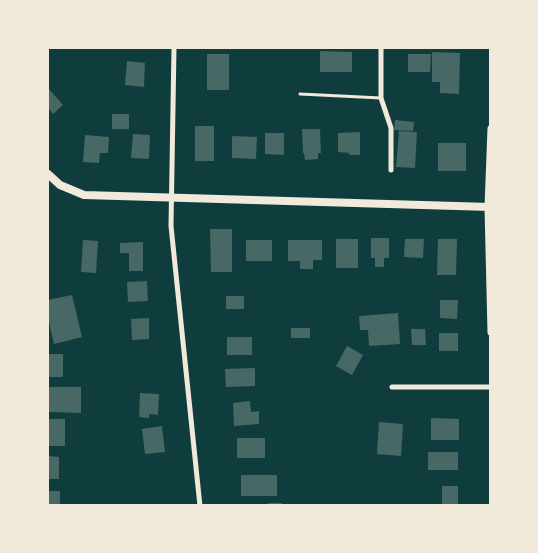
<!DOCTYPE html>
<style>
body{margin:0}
#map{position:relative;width:538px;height:553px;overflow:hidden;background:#0f3d3e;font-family:Manrope,sans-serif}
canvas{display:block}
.frame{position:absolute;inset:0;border:49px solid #f1e9da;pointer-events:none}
</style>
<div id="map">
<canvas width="538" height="553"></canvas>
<div class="frame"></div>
</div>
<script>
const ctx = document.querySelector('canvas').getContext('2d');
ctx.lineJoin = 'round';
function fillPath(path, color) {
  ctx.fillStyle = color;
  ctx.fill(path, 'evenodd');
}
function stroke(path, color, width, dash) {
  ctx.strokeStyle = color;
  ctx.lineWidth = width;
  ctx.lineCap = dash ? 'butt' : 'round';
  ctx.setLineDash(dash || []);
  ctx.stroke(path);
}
fillPath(new Path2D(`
 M320 51 352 52V72H320Z
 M432 52 460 53 459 94 440 93V82H432Z
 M207 54H229V90H207Z
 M408 54H431L430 72H408Z
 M127 61 145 63 144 87 125 85Z
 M48 88 63 105 53 114 49 109 48 110Z
 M112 114H129V129H112Z
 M395 120 414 122 413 131 394 130Z
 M195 126H214V161H195Z
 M302 129H320L321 153H318V159L305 160 304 153H303Z
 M399 131 417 132 415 168 396 167Z
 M360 132V155H349V153L338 152V133Z
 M265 133H284V155L265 154Z
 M133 134 150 135 149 159 131 158Z
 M85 135 109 137 108 153H100L99 163 83 162Z
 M232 136 257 137 256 159 232 158Z
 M438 143H466V171H438Z
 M210 229H232V272H211Z
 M371 238H389V258H384V267H375V258H371Z
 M336 239H358V268H336Z
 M405 239H424L423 258 404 257Z
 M438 239H457L456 275H437Z
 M83 240 98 241 96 273 81 272Z
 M246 240H272V261H246Z
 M288 240H322V260H313V269H300V261H288Z
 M143 242V271H129V253H120V243Z
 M147 281 148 301 128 302 127 282Z
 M72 295 82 337 54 344 48 318V300Z
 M226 296H244V309H226Z
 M440 300H458L457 319 440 318Z
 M398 313 400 344 369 346 368 330H360L359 316Z
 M149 318V339L132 340 131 319Z
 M291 328H310V338H291Z
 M411 329H425L426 345H412Z
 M439 333H458V351H439Z
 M227 337H252V355H227Z
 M347 346 363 355 352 375 336 366Z
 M48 354H63V377H48Z
 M255 368V386L226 387 225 369Z
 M48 387H81V413L48 412Z
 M140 393 159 394 158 415 149 414V418L139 417Z
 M250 401 251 412 259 411V424L234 426 233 403Z
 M431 418 459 419V440H431Z
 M48 419H65V446H48Z
 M379 422 403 424 401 456 377 454Z
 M162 426 165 452 145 454 142 429Z
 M237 438H265V458H237Z
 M428 452H458V470H428Z
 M48 456 59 457V479H48Z
 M241 475H277V496H241Z
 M442 486H458V506H442Z
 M48 491H60V506H48Z
 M268 503H282V506H268Z`), '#486865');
stroke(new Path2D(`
 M300 94 381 98`), '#f1e9da', 3);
stroke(new Path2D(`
 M174 48 171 226 200 506
 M381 48V98L391 128V170
 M490 128 487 207 490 333
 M392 387H490`), '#f1e9da', 5);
stroke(new Path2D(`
 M48 174 60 185 84 195 490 207`), '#f1e9da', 8);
</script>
